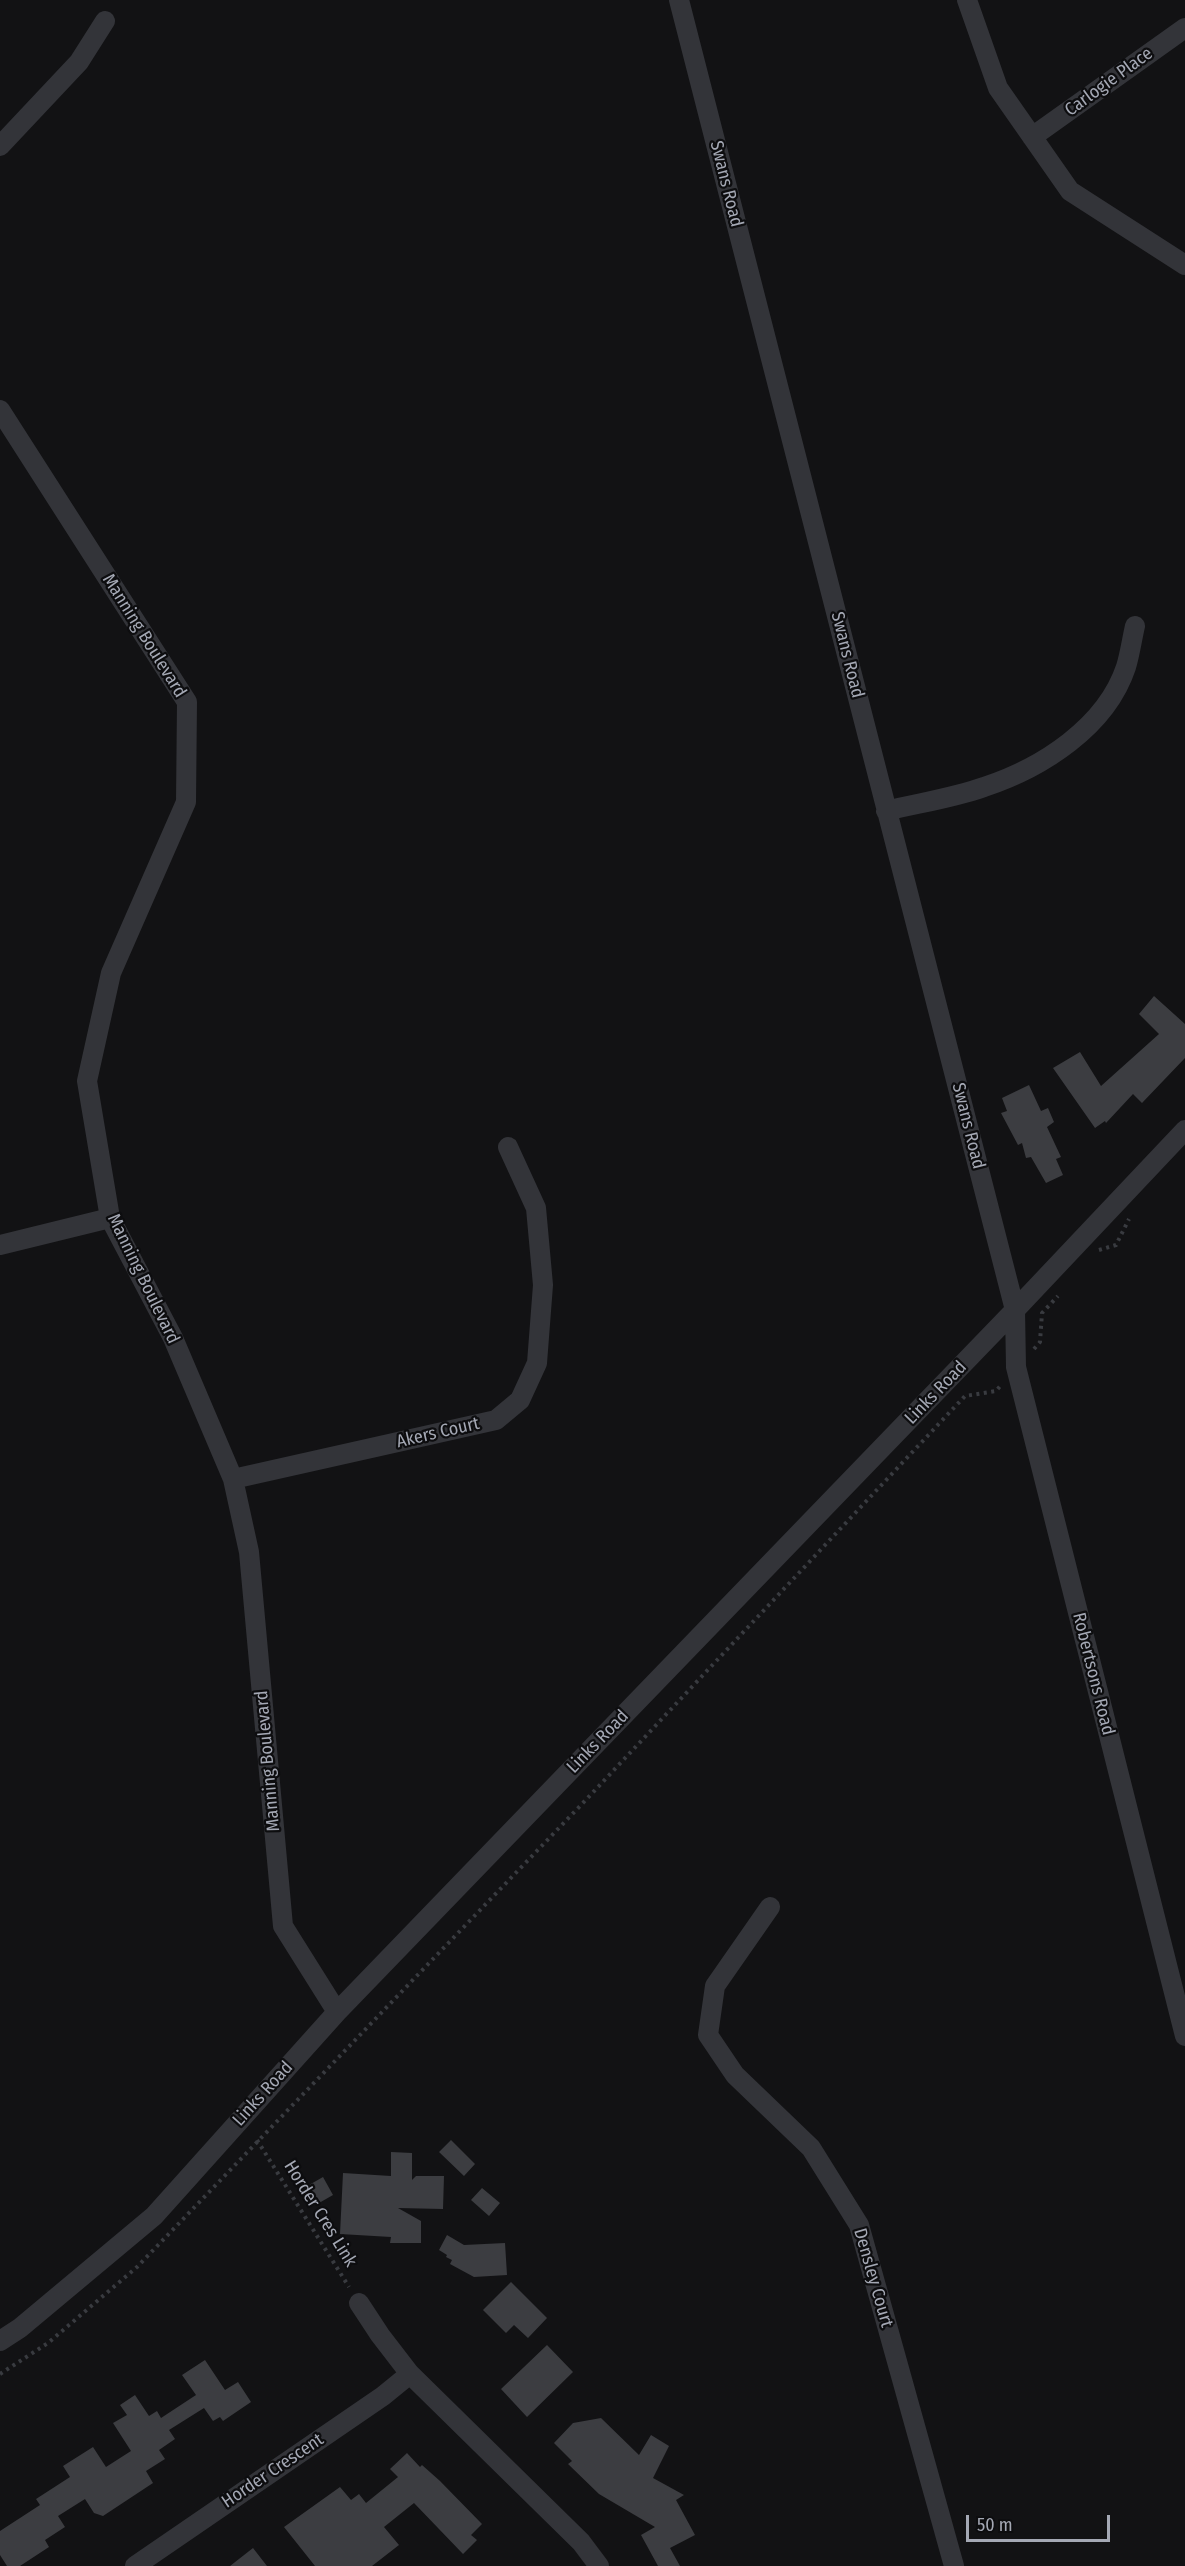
<!DOCTYPE html>
<style>
body{margin:0}
#map{position:relative;width:1185px;height:2566px;overflow:hidden;background:#121214;font-family:"Fira Sans Condensed",sans-serif}
canvas{display:block}
.scale{position:absolute;left:966px;top:2515px;width:144px;height:27px;box-sizing:border-box;border:3px solid #a4a8b4;border-top:0;padding-left:8px;font-size:18px;line-height:21px;white-space:nowrap;color:#a4a8b4;-webkit-text-stroke:4px #0d0d0f;paint-order:stroke}
</style>
<div id="map">
<canvas width="1185" height="2566"></canvas>
<div class="scale">50 m</div>
</div>
<script>
const ctx = document.querySelector('canvas').getContext('2d');
ctx.lineJoin = 'round';
function fillPath(path, color) {
  ctx.fillStyle = color;
  ctx.fill(path, 'evenodd');
}
function stroke(path, color, width, dash) {
  ctx.strokeStyle = color;
  ctx.lineWidth = width;
  ctx.lineCap = dash ? 'butt' : 'round';
  ctx.setLineDash(dash || []);
  ctx.stroke(path);
}
function write(font, color, halo, rows, align = 'center') {
  ctx.font = font + ' "Fira Sans Condensed",sans-serif';
  ctx.lineWidth = 4.5;
  ctx.setLineDash([]);
  ctx.textBaseline = 'middle';
  ctx.strokeStyle = halo;
  ctx.fillStyle = color;
  for (const [text, x, y, turn = 0] of rows) {
    ctx.save();
    ctx.translate(x, y);
    ctx.rotate((+turn || 0) * Math.PI / 180);
    ctx.textAlign = isNaN(turn) ? turn : align;
    if (halo) ctx.strokeText(text, 0, 0);
    ctx.fillText(text, 0, 0);
    ctx.restore();
  }
}
fillPath(new Path2D(`
 M1154 996 1185 1024V1058L1142 1103 1133 1094 1106 1123 1105 1121 1095 1128 1053 1068 1080 1052 1101 1086 1159 1034 1139 1014Z
 M1029 1085 1041 1111 1048 1108 1054 1122 1047 1127 1061 1157 1056 1159 1063 1175 1046 1183 1031 1157 1026 1158 1022 1143 1018 1145 1001 1113 1007 1111 1002 1098Z
 M451 2140 475 2164 464 2176 439 2152Z
 M391 2152 412 2153V2180L416 2176H444L443 2209 398 2208 421 2221V2243H390L391 2237 340 2234 343 2173 391 2176Z
 M323 2177 333 2195 319 2203 309 2185Z
 M482 2188 500 2203 489 2216 471 2200Z
 M447 2235 464 2245 505 2243 507 2275 474 2277 450 2264 452 2260 446 2257 447 2255 439 2250Z
 M511 2282 547 2318 528 2338 514 2325 506 2333 483 2310Z
 M547 2345 573 2372 527 2417 501 2389Z
 M205 2360 225 2390 238 2382 251 2402 223 2421 220 2417 213 2421 204 2408 169 2430 175 2439 159 2450 165 2459 146 2471 153 2483 103 2516 94 2513 85 2499 58 2516 65 2527 45 2540 49 2547 20 2566H7L0 2555V2531L40 2505 36 2499 70 2477 63 2466 93 2447 106 2467 131 2451 113 2423 127 2415 120 2405 135 2395 149 2416 157 2411 161 2418 196 2395 182 2375Z
 M601 2418 639 2455 651 2435 669 2446 653 2478 684 2495 676 2500 695 2535 670 2548 680 2566H658L641 2535 655 2527 599 2494 568 2464 572 2461 554 2443 573 2423Z
 M407 2453 420 2467 422 2465 440 2481 482 2524 471 2535 477 2540 463 2554 414 2503 384 2527 399 2545 372 2566H315L284 2527 340 2487 351 2500 359 2494 366 2503 398 2477 390 2469Z
 M253 2548 267 2566H230Z`), '#3c3d41');
stroke(new Path2D(`
 M1099 1250 1116 1245 1129 1219
 M1034 1349 1040 1342 1042 1313 1058 1296
 M257 2140 349 2287
 M0 2374 48 2343 137 2267 582 1804 965 1396 996 1391 1001 1385`), '#393b40', 4, [3, 4.5]);
stroke(new Path2D(`
 M679 0 1015 1310 1016 1367 1185 2036
 M967 0 998 88 1070 191 1185 265
 M1032 137 1185 28
 M0 146 79 62 105 21
 M0 410 187 702 186 802 111 973 87 1081 110 1218 173 1338 233 1479 249 1552 283 1926 337 2012
 M886 811C919 803 953 798 984 787 1042 768 1106 727 1126 667 1130 654 1132 639 1135 626
 M0 1245 110 1218
 M233 1479 496 1420 520 1400 537 1363 543 1285 536 1208 508 1147
 M770 1907 715 1986 708 2035 735 2075 811 2148 859 2225 954 2566
 M359 2303 380 2335 410 2374 581 2542 599 2566
 M0 2341 20 2328 154 2216 337 2012 1015 1310 1185 1130
 M135 2566 383 2396 410 2374`), '#333439', 20);
write('18px', '#a4a8b4', '#0d0d0f', [
 ["Carlogie Place",1109,82,-36],
 ["Swans Road",726,184,76],
 ["Manning Boulevard",144,636,58],
 ["Swans Road",847,655,76],
 ["Swans Road",968,1126,76],
 ["Manning Boulevard",143,1279,64],
 ["Links Road",936,1393,-46],
 ["Akers Court",438,1433,-13],
 ["Robertsons Road",1093,1674,76],
 ["Links Road",598,1742,-46],
 ["Manning Boulevard",268,1761,-95],
 ["Links Road",263,2094,-48],
 ["Horder Cres Link",320,2214,58],
 ["Densley Court",873,2278,74],
 ["Horder Crescent",273,2471,-34]
]);
</script>
